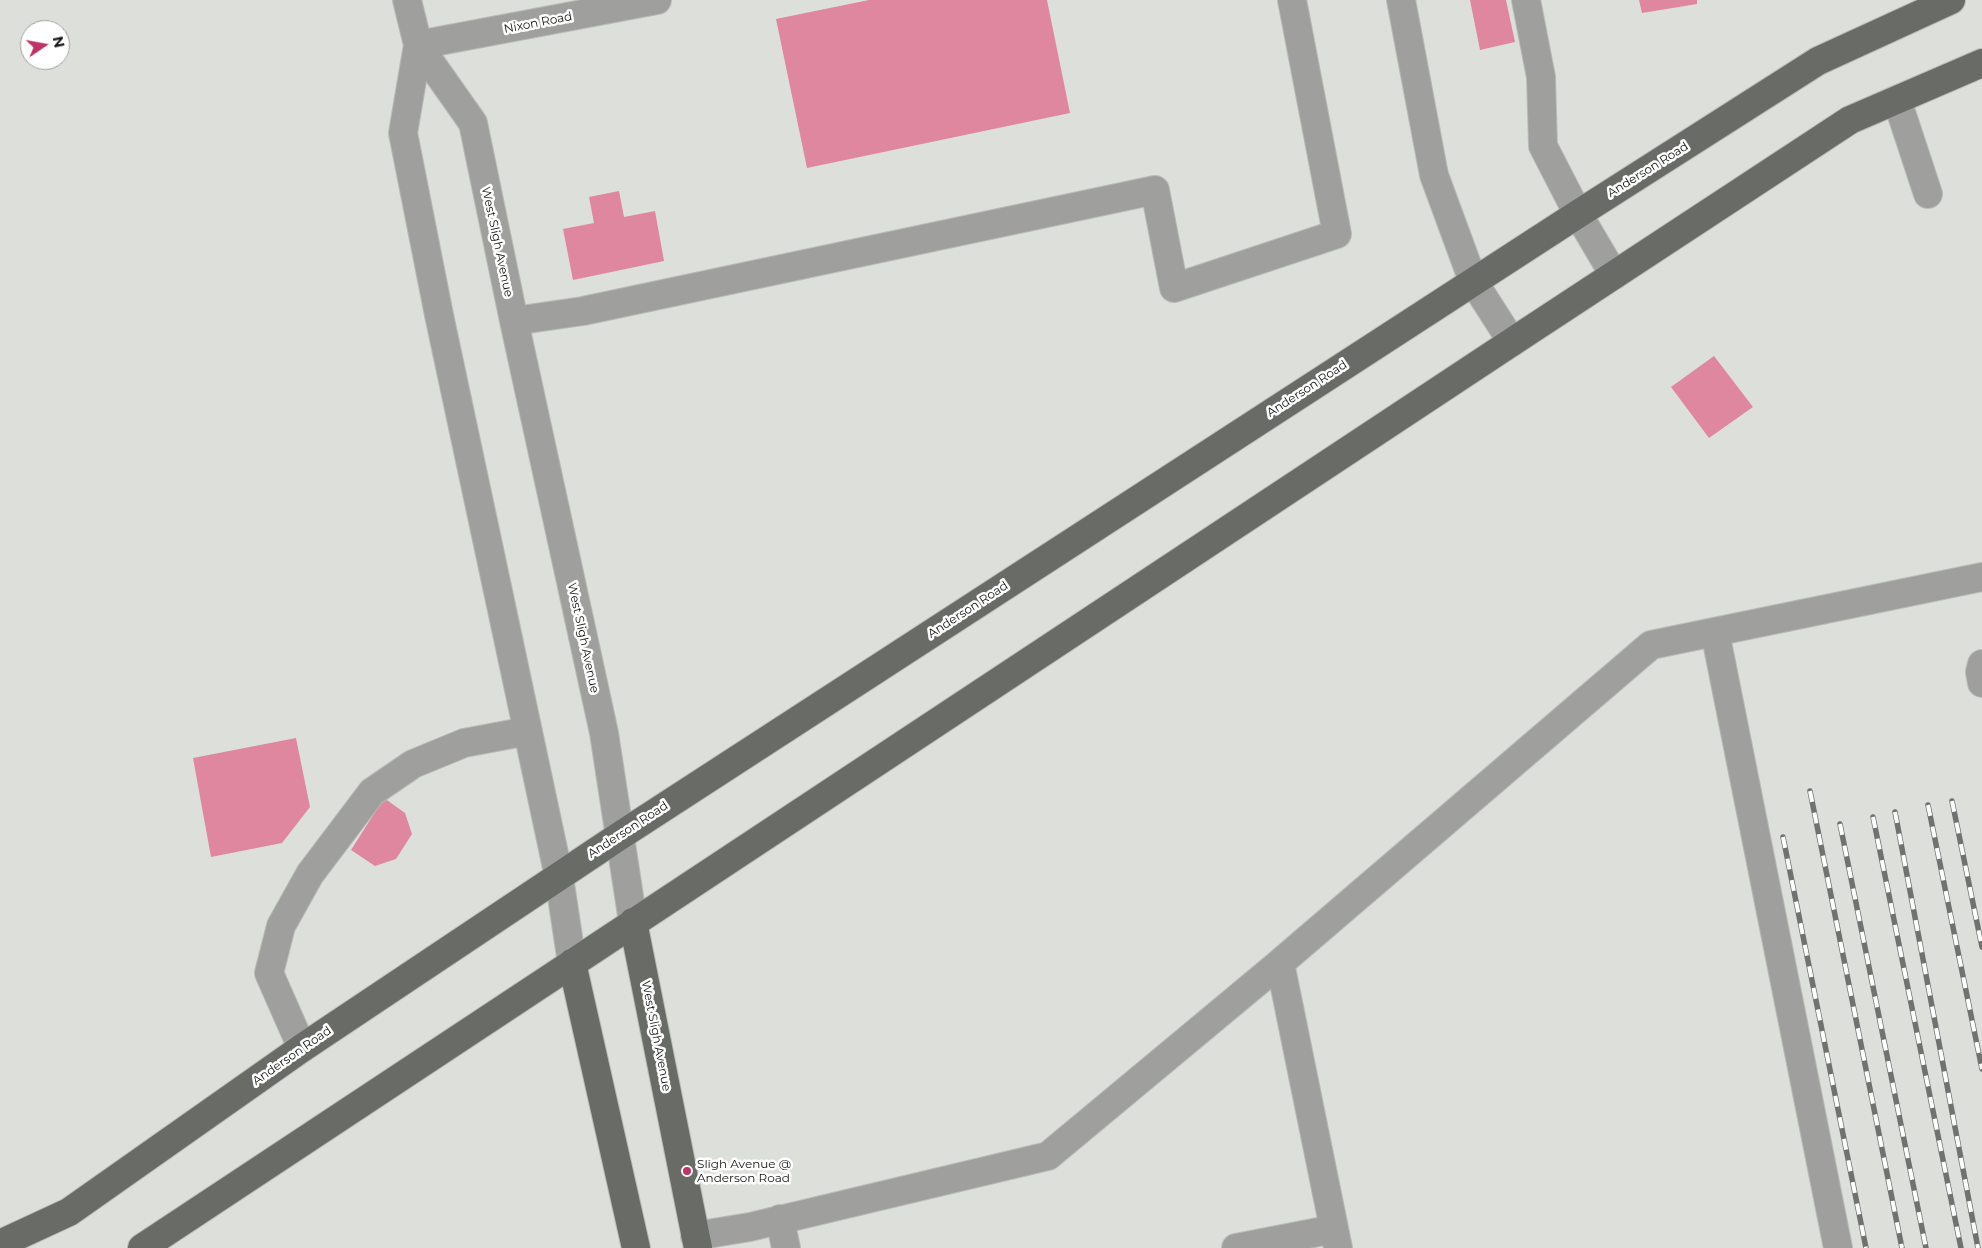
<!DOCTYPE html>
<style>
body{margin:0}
#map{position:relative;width:1982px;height:1248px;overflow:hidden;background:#dde0da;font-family:Montserrat,sans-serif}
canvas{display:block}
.north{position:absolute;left:20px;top:20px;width:50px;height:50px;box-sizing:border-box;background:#fff;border:1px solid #a1a1a0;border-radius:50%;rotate:78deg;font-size:14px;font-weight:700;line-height:20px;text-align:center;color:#131412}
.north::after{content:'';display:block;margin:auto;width:18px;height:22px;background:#be3265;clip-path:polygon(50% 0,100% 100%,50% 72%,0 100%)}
</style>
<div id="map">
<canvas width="1982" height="1248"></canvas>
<div class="north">N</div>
</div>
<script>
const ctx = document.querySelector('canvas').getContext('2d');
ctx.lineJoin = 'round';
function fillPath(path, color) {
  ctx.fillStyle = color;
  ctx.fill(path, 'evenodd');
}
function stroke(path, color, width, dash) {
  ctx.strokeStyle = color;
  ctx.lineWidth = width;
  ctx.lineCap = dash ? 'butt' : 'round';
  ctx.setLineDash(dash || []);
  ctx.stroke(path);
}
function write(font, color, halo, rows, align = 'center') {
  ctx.font = font + ' Montserrat,sans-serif';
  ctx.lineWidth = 5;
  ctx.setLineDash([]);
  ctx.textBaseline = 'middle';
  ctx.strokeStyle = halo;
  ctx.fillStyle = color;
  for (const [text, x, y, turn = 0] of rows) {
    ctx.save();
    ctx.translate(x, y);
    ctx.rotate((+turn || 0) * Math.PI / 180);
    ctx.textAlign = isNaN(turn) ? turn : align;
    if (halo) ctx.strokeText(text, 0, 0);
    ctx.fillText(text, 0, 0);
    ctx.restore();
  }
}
fillPath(new Path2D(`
 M869 0H1047L1070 113 807 168 776 19Z
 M1470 0H1506L1515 42 1480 50Z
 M1639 0H1697V4L1642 13Z
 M619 191 624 217 655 211 664 261 573 280 563 229 594 223 589 197Z
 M1714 356 1753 407 1709 438 1671 387Z
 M296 738 310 807 282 843 211 857 193 758Z
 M384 798 405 813 412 834 396 859 375 866 351 850Z`), '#df879e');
const minor = new Path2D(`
 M407 0 418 45 473 123 514 321 604 733 633 922
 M1401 0 1434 175 1473 281 1512 342
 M1526 0 1541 77 1543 146 1578 214 1614 275
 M418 45 403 133 439 315 559 877 572 963
 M418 45 657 0
 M1897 100 1928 194
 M514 321 583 311 1155 190 1174 288 1337 234 1292 0
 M1715 632 1838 1248
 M1982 664 1980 672 1982 683
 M302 1048 269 973 281 926 310 874 372 792 413 764 464 743 528 731
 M780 1219 786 1248
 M695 1236 750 1227 1048 1156 1280 963
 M1236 1248 1334 1229
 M1338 1248 1280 963 1651 645 1982 577`);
const major = new Path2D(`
 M633 922 698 1248
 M572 963 636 1248
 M0 1244 69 1212 302 1048 621 835 1578 214 1818 61 1951 0
 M142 1248 1512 342 1850 120 1982 63`);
stroke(minor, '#b9bbb6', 30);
stroke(major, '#b9bbb6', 30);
stroke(minor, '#9fa09d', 28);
stroke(major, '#696b67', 28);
const rail = new Path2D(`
 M1810 791 1902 1248
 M1952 801 1982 947
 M1928 805 1982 1069
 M1895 812 1978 1248
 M1873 817 1961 1248
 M1840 824 1926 1248
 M1783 837 1866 1248`);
stroke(rail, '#70726e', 5.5);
stroke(rail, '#fff', 4, [11]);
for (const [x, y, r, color] of [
 [687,1171,5,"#be3265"]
]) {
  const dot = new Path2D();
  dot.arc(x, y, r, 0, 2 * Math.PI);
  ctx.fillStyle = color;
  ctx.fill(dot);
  stroke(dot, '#fff', 2);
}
write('12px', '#131412', '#fff', [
 ["Nixon Road",538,23,-11],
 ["Anderson Road",1648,170,-32],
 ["West Sligh Avenue",497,242,78],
 ["Anderson Road",1307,389,-33],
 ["Anderson Road",968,610,-33],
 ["West Sligh Avenue",583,638,78],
 ["Anderson Road",628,830,-33],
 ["West Sligh Avenue",656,1036,79],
 ["Anderson Road",292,1056,-35]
]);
write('12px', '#131412', '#fff', [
 ["Sligh Avenue @",697,1164],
 ["Anderson Road",697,1178]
], 'left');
</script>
